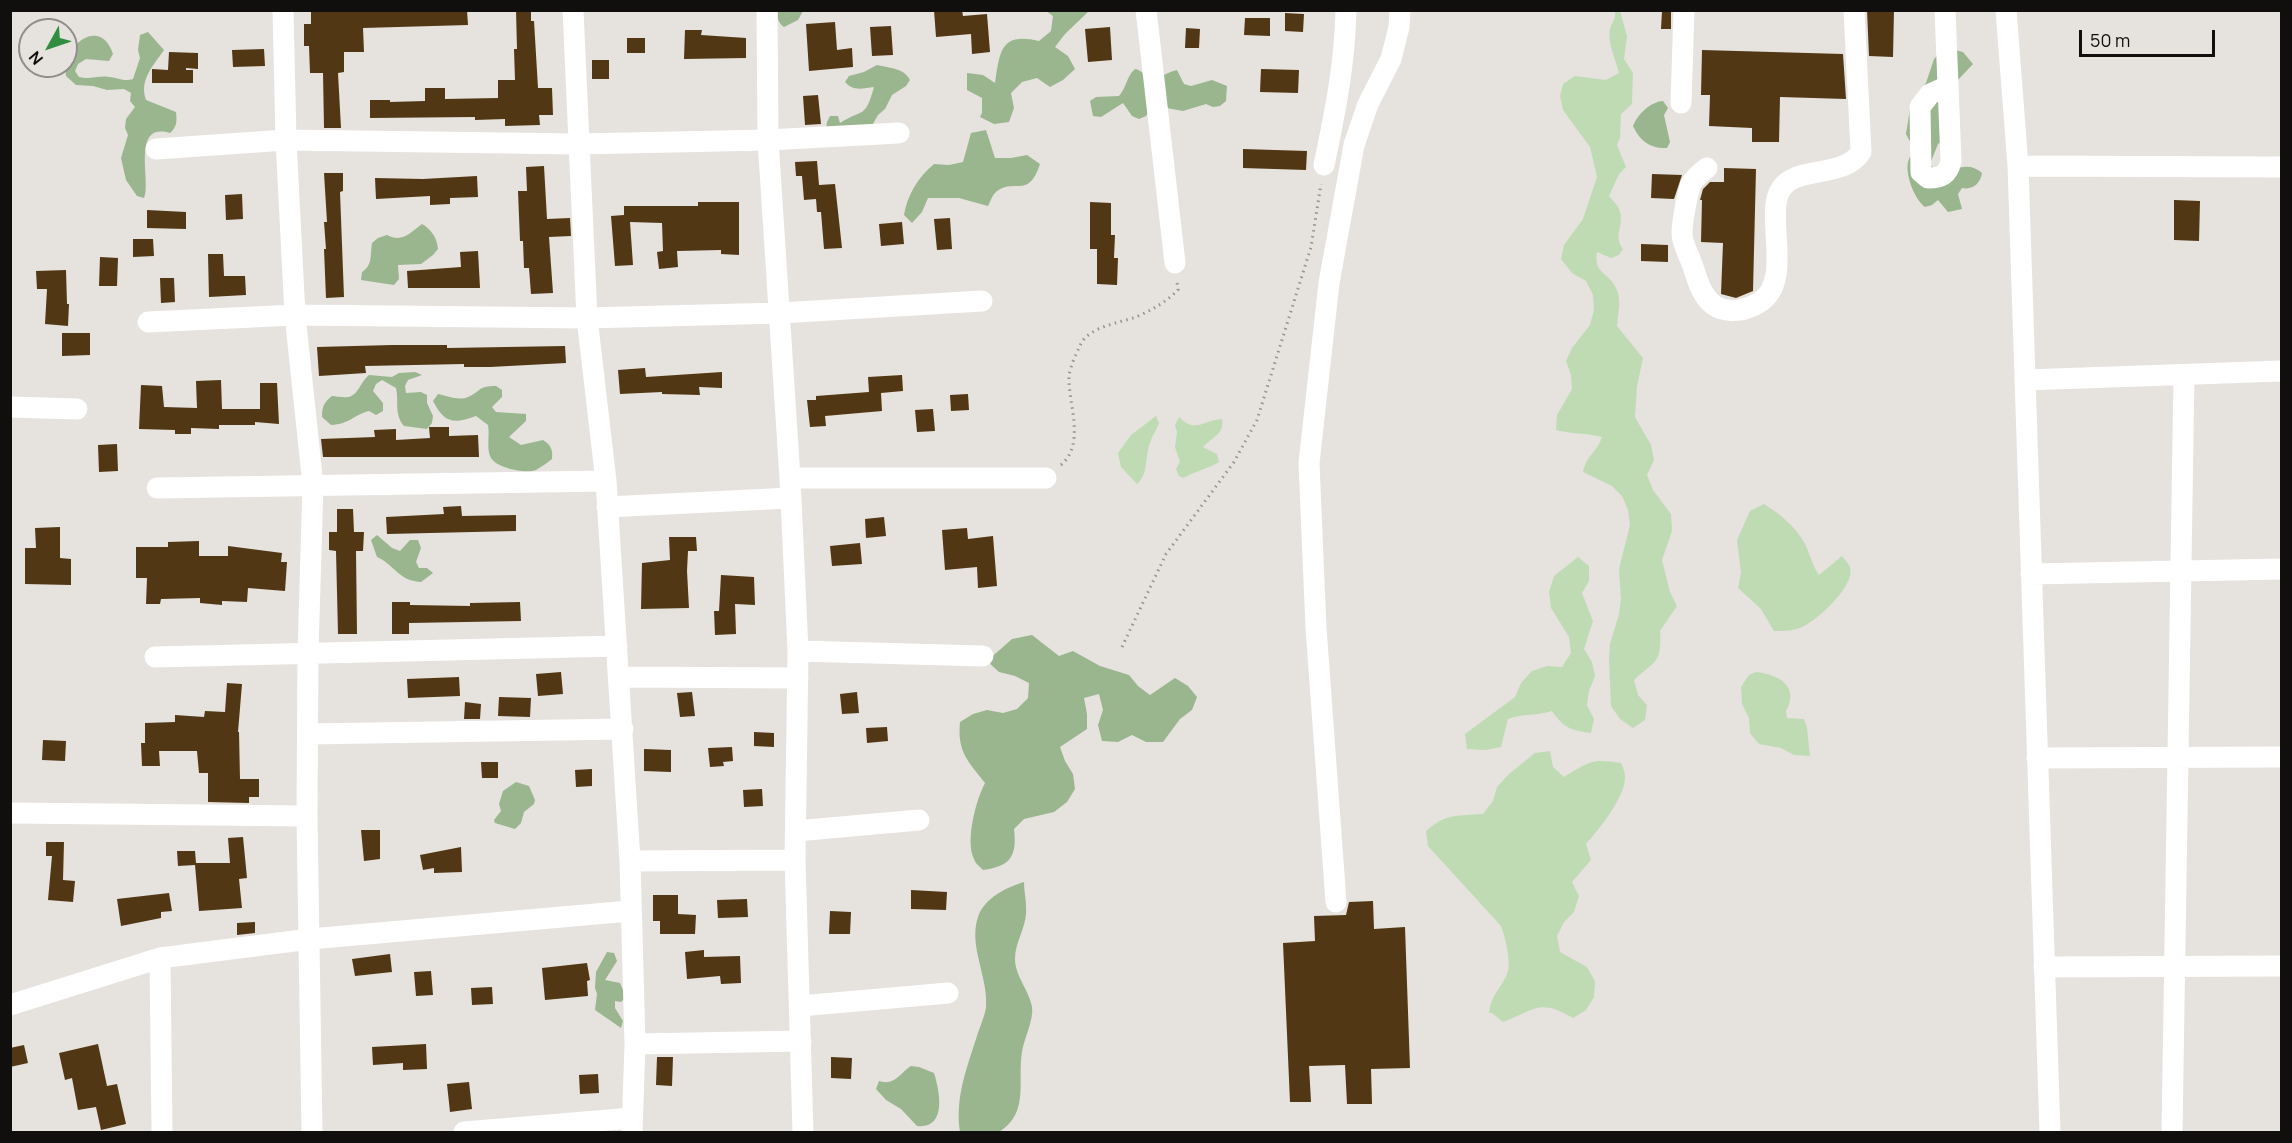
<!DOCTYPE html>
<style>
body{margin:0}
#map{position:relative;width:2292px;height:1143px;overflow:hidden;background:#e6e2de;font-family:Manrope,sans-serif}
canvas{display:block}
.frame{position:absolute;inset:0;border:12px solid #100f0e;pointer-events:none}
.north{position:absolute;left:18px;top:18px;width:60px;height:60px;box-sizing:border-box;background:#e6e2de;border:2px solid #908e8b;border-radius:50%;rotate:230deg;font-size:16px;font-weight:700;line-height:24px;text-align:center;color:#100f0e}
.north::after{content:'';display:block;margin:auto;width:21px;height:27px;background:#318e40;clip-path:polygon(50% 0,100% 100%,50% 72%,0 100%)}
.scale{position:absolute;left:2079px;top:30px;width:136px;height:27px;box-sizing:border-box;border:3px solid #100f0e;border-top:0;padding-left:8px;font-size:18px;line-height:21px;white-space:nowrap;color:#100f0e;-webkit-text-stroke:4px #e6e2de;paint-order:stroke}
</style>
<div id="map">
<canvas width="2292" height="1143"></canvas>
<div class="frame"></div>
<div class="north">N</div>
<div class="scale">50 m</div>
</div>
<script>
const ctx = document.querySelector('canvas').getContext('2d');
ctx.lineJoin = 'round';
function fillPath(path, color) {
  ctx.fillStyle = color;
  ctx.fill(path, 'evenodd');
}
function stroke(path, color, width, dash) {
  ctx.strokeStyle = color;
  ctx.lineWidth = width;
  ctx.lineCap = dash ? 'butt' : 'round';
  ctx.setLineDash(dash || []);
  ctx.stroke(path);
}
fillPath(new Path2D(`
 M1615 11H1620L1627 36 1624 59 1633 73 1632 104 1621 114 1620 138 1617 145 1626 167 1619 174 1609 196C1613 201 1619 206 1620 212 1624 226 1613 236 1623 249L1619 255 1611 258 1597 252C1593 274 1609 272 1616 288 1622 299 1618 314 1617 326L1643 358 1637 386 1635 417 1651 445 1654 460 1647 475 1653 490 1671 514 1672 531 1662 560 1670 592 1677 606 1660 631C1662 664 1655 660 1634 680L1638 695 1647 705 1645 720 1633 728 1620 719 1611 706 1609 660 1610 644 1619 614 1621 599 1619 569 1630 525 1628 510 1622 496 1612 486 1583 472C1587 454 1596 454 1602 437 1586 433 1571 434 1556 430L1557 415 1572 389 1571 375 1566 361 1572 348 1590 325 1594 310 1593 295 1586 281 1572 273 1561 259 1564 245 1583 219 1597 177 1590 147 1563 110 1560 96 1563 84 1575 76 1606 80 1619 73C1616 60 1607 43 1610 29 1612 22 1616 19 1615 11Z
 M1156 416 1159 423C1156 431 1151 438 1149 446 1145 459 1148 475 1137 484L1121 467 1118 453 1131 435Z
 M1179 417C1196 434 1203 420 1222 419 1225 434 1212 437 1203 447L1217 454 1219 462C1208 469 1195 471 1184 478L1179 476 1176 469 1180 462 1175 447 1177 432 1175 425Z
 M1764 504C1780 514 1796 527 1805 544 1810 554 1812 565 1819 575L1842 556C1844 559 1849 564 1850 567 1855 586 1821 616 1806 625 1796 631 1786 631 1774 631L1761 609 1738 588 1741 573 1737 540 1750 511Z
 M1578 557 1589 566V581L1582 593 1593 621 1584 649 1592 662 1595 676 1589 691 1587 705 1594 719 1591 733C1570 730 1564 728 1552 711 1537 716 1523 713 1508 719L1501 747 1486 750 1467 749 1465 734 1515 697 1521 683 1532 671 1547 666 1562 667 1571 653 1569 637 1551 608 1549 592 1554 576Z
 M1756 672C1778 674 1800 686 1786 711L1787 718 1804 719 1807 728 1810 756 1794 755 1781 748 1759 744 1750 733 1749 718 1742 704 1741 687 1749 675Z
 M1550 751 1553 767 1564 777C1589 762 1591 758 1621 763 1623 767 1625 772 1625 777 1626 796 1598 831 1586 844L1591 860 1572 882 1579 896 1574 912 1564 922 1557 936 1560 952 1587 967 1595 981 1594 997 1586 1010 1573 1018C1538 998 1536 1010 1503 1022L1492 1013H1489C1492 992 1500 991 1507 974 1512 963 1505 937 1501 926L1428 846 1426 831C1446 813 1458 816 1483 814L1493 801 1497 787 1509 774 1535 753Z`), '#bfdbb4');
fillPath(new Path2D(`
 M778 11H803L798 20 784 27C778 23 777 18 778 11Z
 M1046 11H1089L1065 34 1055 47 1068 56 1075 69 1063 80 1050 87 1037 78 1022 82 1011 93 1014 108 1009 122 994 124 980 117 982 113V98L967 90V73L983 75 995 83C1000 52 1000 32 1039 41L1051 31 1053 16Z
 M148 32 164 50C153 66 139 80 146 100L176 112C177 121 177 127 170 133 130 121 152 183 144 198L137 196 126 180 121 158 128 135 125 128 126 119 135 107 130 101 131 93 124 89 107 90 93 86 76 85 66 76C62 44 101 16 113 54L109 61 86 59 78 64 75 71 79 77C90 80 99 75 109 77 119 78 124 82 133 79L140 58 138 50 140 35Z
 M1955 50 1963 52 1973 64 1957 81 1944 140 1938 144 1930 164 1941 176C1956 169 1968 161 1982 173 1980 184 1973 190 1962 188L1958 194 1962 209 1948 212 1938 200 1932 205 1925 207C1915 200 1905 175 1908 162 1909 158 1912 153 1914 149L1906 134 1911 102 1926 83 1934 59 1940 53Z
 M877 65C890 68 904 68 910 80L906 86 892 95 885 109 878 115 870 129H826L827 122 830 116H838L840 123C864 108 865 119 874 87 863 88 854 92 845 82L849 76 864 72Z
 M1135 69C1141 70 1143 74 1148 76 1159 80 1167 72 1177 70L1184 84 1191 86 1212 80 1227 86 1226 101 1220 106 1213 107 1206 104 1183 111 1167 108 1150 110 1146 116 1139 119 1132 116 1123 103 1101 117 1093 116 1090 101 1096 97 1119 96C1127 87 1126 77 1135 69Z
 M1663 101 1668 108 1664 115 1670 142 1667 148C1650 149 1640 141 1633 126 1638 114 1650 102 1663 101Z
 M986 130 995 158H1011L1027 155 1040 164C1028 201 1013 176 995 193 992 196 990 202 988 206L959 198H928L922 212 912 223 904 215C907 196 918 177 934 164L949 165 963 162 971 133Z
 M422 224C432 230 437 238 438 249L433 255 421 264 398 265 399 279 394 285 361 280 362 272C373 265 370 255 372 243L378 238 387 235C402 243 410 233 422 224Z
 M415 372 422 375 408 380 405 386 406 393 421 392 427 395V403L433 416 432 423 427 429 404 426C394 414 399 402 396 388L382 380 376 384 373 391 383 403V411L376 415 369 411C353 415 350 424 331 425L322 417C322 407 324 402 332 396 336 396 343 398 348 397 358 396 361 381 369 375L392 377 399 373Z
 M496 386 502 390V397L492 407 496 412 526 414V421L509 437 521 445 543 440C551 445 553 450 552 459 547 463 541 467 536 470 526 474 497 468 491 458 486 449 490 436 488 425L476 416C452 425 444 422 433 401L438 394C447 396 459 401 468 397 482 391 477 386 496 386Z
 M377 535 392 548 400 551 410 540H418L421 548 416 562 419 568H427L433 573 421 582C397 580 395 565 377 557L371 540Z
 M1032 635 1059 656 1073 651 1100 666 1129 675 1138 686 1150 695 1175 678 1188 686 1197 697 1192 710 1180 719 1163 742H1146L1132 735 1118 742 1102 741 1098 725 1103 710 1099 694 1084 698 1087 714V729L1060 747 1065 761 1073 774 1075 789 1067 802 1054 812 1024 819 1014 829C1017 856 1011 866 983 870 980 867 975 863 974 859 965 841 976 800 985 783 968 761 957 752 960 722L973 714 987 710 1003 713 1017 709 1028 698 1029 683 1015 676 999 672 987 661 1012 639Z
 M516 782 529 786 535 800 534 804 524 812 521 823 515 829 495 823 494 820 501 811 499 804 503 791Z
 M1024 882C1024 892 1027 904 1026 914 1025 929 1015 943 1015 959 1015 976 1029 990 1032 1007 1034 1020 1024 1038 1022 1052 1017 1080 1030 1113 999 1132H960C955 1099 966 1070 976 1039 979 1029 984 1018 986 1008 989 978 968 946 978 917 984 898 1007 887 1024 882Z
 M607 952 614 953 617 961 605 980 620 983 626 997 621 1002 615 1001V1008L623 1021 621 1028 595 1010 597 994 595 988 596 972Z
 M911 1066 919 1067 934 1073C940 1092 947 1129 917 1126L901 1109 886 1100 876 1089 879 1081C895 1086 899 1074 911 1066Z`), '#9ab68e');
fillPath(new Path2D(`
 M311 10H467L468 25 363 28 364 52H344V72L338 73 341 128H324L323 73H310L309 46H304V24H311Z
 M516 10H531V21H534L538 88H552L553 115H539L540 125 505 126V119L475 120V117L370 118V100H390V102L425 101V88H445V99L498 98V80H515L514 49H517Z
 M934 10H962L963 16 987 14 990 52 972 54 971 34 936 37Z
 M1867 10H1894L1893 57 1869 56Z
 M1662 11H1671V29H1661Z
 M1285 13 1304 14 1303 32 1285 31Z
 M1245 18H1270V36L1244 35Z
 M835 22 837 50 852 48 853 67 809 71 806 24Z
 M891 26 893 55 872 56 870 27Z
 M1110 27 1112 60 1088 62 1085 29Z
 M1186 28 1200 29 1199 48H1185Z
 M685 30H702L701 35 746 38V58L684 59Z
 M627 38H645V53H627Z
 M264 49 265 66 233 67 232 50Z
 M1702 50 1843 54 1846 99 1780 97 1779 142H1752V128L1709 126 1710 95H1701Z
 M169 52 198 53V69L186 68V70H193V83H152V69L168 70Z
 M592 60H609V79H592Z
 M1261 69 1299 70 1298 93 1260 92Z
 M818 95 821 124 805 125 803 96Z
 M1243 149 1307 151 1306 170 1243 168Z
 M817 161 819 185 835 184 842 248 824 249 821 212H817L816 199 804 200 802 176H796L795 162Z
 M544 166 547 219 570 218 571 236 549 237 553 293 531 294 529 268H524L523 241H520L518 191H527L526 167Z
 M1724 168 1756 169 1753 291 1736 298 1721 294 1723 243 1701 242 1702 200H1700L1703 189 1710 182H1724Z
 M324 173H343V191L340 192 344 297 326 298 324 249H326L324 222H327Z
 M1652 174 1682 175 1674 199 1651 198Z
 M477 176 478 197 450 198V204L430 205V196L376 199 375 178 423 179Z
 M242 194 243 219 226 220 225 195Z
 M2174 200 2200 201 2199 241 2174 240Z
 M698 202H739V255L721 254V250L677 251 678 267 659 269 657 252 663 251 662 223 630 222 633 265 615 266 611 216 624 215V206H698Z
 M1090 202 1111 203V235H1115L1114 258H1118L1117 285 1097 284V249H1090Z
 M147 210 186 212V229L147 228Z
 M950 218 952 249 937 250 934 219Z
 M902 222 904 244 881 246 879 224Z
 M133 239H153L154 256 133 257Z
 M1641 244 1668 245V262L1641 261Z
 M478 251 480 288H408L407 271 461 267 460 252Z
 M208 254H223L224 276H245L246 295 209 297Z
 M100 257 118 258 117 286H99Z
 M66 270 67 304H69L68 326 45 324 47 289H37L36 271Z
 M160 278H174L175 302 161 303Z
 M62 333H90V355L62 356Z
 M392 345H447V348L565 346 566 363 490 367H464V364L365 366 366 373 319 376 317 347Z
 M645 368 646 377 722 372V388L699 387 700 395 662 394V392L620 394 618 370Z
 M902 375 903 391 881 393 882 411 825 416 826 426 810 427 807 400H816V396L869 392 868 377Z
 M221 380 222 409H260V383H277L279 424 255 422V425H219V429L191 428V434H175V430L139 429 141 385 162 386 164 407 197 408 196 381Z
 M968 394 969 410 951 411 950 395Z
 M933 409 935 431 917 432 915 410Z
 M429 427H449V436L478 435 479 457H323L321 439 375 437 374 430 396 429V440L430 438Z
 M117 444 118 471 99 472 98 445Z
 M461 506 462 516 516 515V531L387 534 386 517 444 514 443 507Z
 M337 509H353L354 532H364L363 551H356L357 634H338L336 551 329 550V532H337Z
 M884 517 886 536 866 538 865 519Z
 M60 527V558L71 559V585L25 584V548H36L35 528Z
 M967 528 968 539 993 536 997 586 978 588 977 567 945 570 942 530Z
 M669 537H696L697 551H688L687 571 689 608 641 609 642 563 670 560Z
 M199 541V556H228V546L282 553 281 562H287L285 591 248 588 247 602 222 601V605L200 603V598L161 599 160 604H146L147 578H136V547H168V542Z
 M860 543 862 564 832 566 830 546Z
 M721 575 754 577 755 605 735 604 736 634 715 635 714 611H719Z
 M392 602H410V605L470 606V603L520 602 521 621 409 623V634H392Z
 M561 672 563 694 538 696 536 674Z
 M459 677 460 696 408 698 407 679Z
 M227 683 242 684 238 732H239L240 779H259V797H249V803L208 802V773H199L197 751H159L160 766H142L141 743H145V723L175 722V715L204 717 205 711 225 712Z
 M692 692 695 716 680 717 677 693Z
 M857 692 859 713 842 714 840 694Z
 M499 697 531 698 530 717 498 716Z
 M465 702 481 704 480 719H464Z
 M887 727 888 741 867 743 866 728Z
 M754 732 774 733V747L754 746Z
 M43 740 66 741 65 761 42 760Z
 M732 747 733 761 723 762 724 766 710 767 708 748Z
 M644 749 671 750V772L644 771Z
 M481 762H498V778H482Z
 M592 769V786L576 787 575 770Z
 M762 789 763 806 744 807 743 790Z
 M361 830H380V859L364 861Z
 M243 837 247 878 239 879 242 908 199 911 195 865 178 866 177 851H195L196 863H230L228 838Z
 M46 842H64L63 880 75 881 73 902 48 900 52 856H46Z
 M461 847 462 872 434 873V868L423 870 420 855Z
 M911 890 947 892 946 910 911 909Z
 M169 893 172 911 161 912V918L121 926 117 899Z
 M653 895H678V914L696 915 695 934H660V921H653Z
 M747 899 748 917 718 918 717 900Z
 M1373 901 1374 929 1405 927 1410 1068 1371 1069 1372 1104H1347L1345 1065 1309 1066 1311 1102H1290L1283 943 1315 941 1314 916 1346 915 1349 902Z
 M830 911 851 912 850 934H829Z
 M255 922V933L237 935V923Z
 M704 950V957L740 956 741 983 721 984 720 976 687 979 685 952Z
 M390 954 392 972 355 976 352 959Z
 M587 963 590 980 587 981 588 996 545 1000 542 968Z
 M431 971 433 995 416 996 414 972Z
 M492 987 493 1004 472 1005 471 988Z
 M98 1044 107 1086 117 1084 126 1124 101 1130 96 1107 78 1110 72 1078 65 1080 59 1053Z
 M426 1044 427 1069 403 1070V1063L373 1065 372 1047Z
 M24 1045 28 1063 10 1067V1048Z
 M657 1057H673L672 1086 656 1085Z
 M831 1057 852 1058 851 1079 831 1078Z
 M598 1074 599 1093 580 1094 579 1075Z
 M469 1082 472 1109 450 1112 447 1084Z`), '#513713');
stroke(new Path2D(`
 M1061 465C1086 443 1068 404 1069 376 1070 367 1076 354 1080 346 1087 327 1119 323 1136 317 1152 310 1166 302 1178 290L1177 282
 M1122 647 1166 554 1234 462 1257 420 1311 247 1321 184`), '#969390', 3, [1.5, 4.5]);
stroke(new Path2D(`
 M283 10 286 140 295 315 313 485 308 652 307 816 312 1132
 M573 10 587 318 606 481 630 861 635 1044 632 1132
 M767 10 768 140 790 478 798 651 795 860 803 1132
 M1146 10 1175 263
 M1945 10 1951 161C1948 175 1941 178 1928 178L1921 172 1920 107 1930 94 1948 86
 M2006 10 2018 166 2050 1132
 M1681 103 1684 10
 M156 149 286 140 578 144 768 140 899 133
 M1324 165C1335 113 1345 63 1346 10
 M2018 166 2282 167
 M1707 168C1702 172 1694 178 1691 184 1687 195 1682 222 1682 234 1682 243 1689 255 1692 264 1696 274 1698 285 1704 294 1716 315 1741 314 1760 302 1794 280 1764 214 1781 189 1796 165 1844 179 1861 152L1854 10
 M148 322 295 315 587 318 780 313 982 301
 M2025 380 2282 371
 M10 407 77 409
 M790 478H1046
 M157 488 606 481
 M607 507 790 498
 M2031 574 2282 569
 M798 651 983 656
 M155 657 617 646
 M619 677 798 678
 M308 734 623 729
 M2037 758 2282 757
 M10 813 307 816
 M796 831 919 820
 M630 861 795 860
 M1336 902 1316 628 1309 463 1329 283 1354 145 1368 104 1391 59 1399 27 1400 10
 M160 958 162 1132
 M2044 967 2282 966
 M10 1005 160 958 310 939 630 911
 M800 1006 948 993
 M635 1044 801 1041
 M464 1132 632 1118
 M2172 1132 2184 375`), '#fff', 21);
</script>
